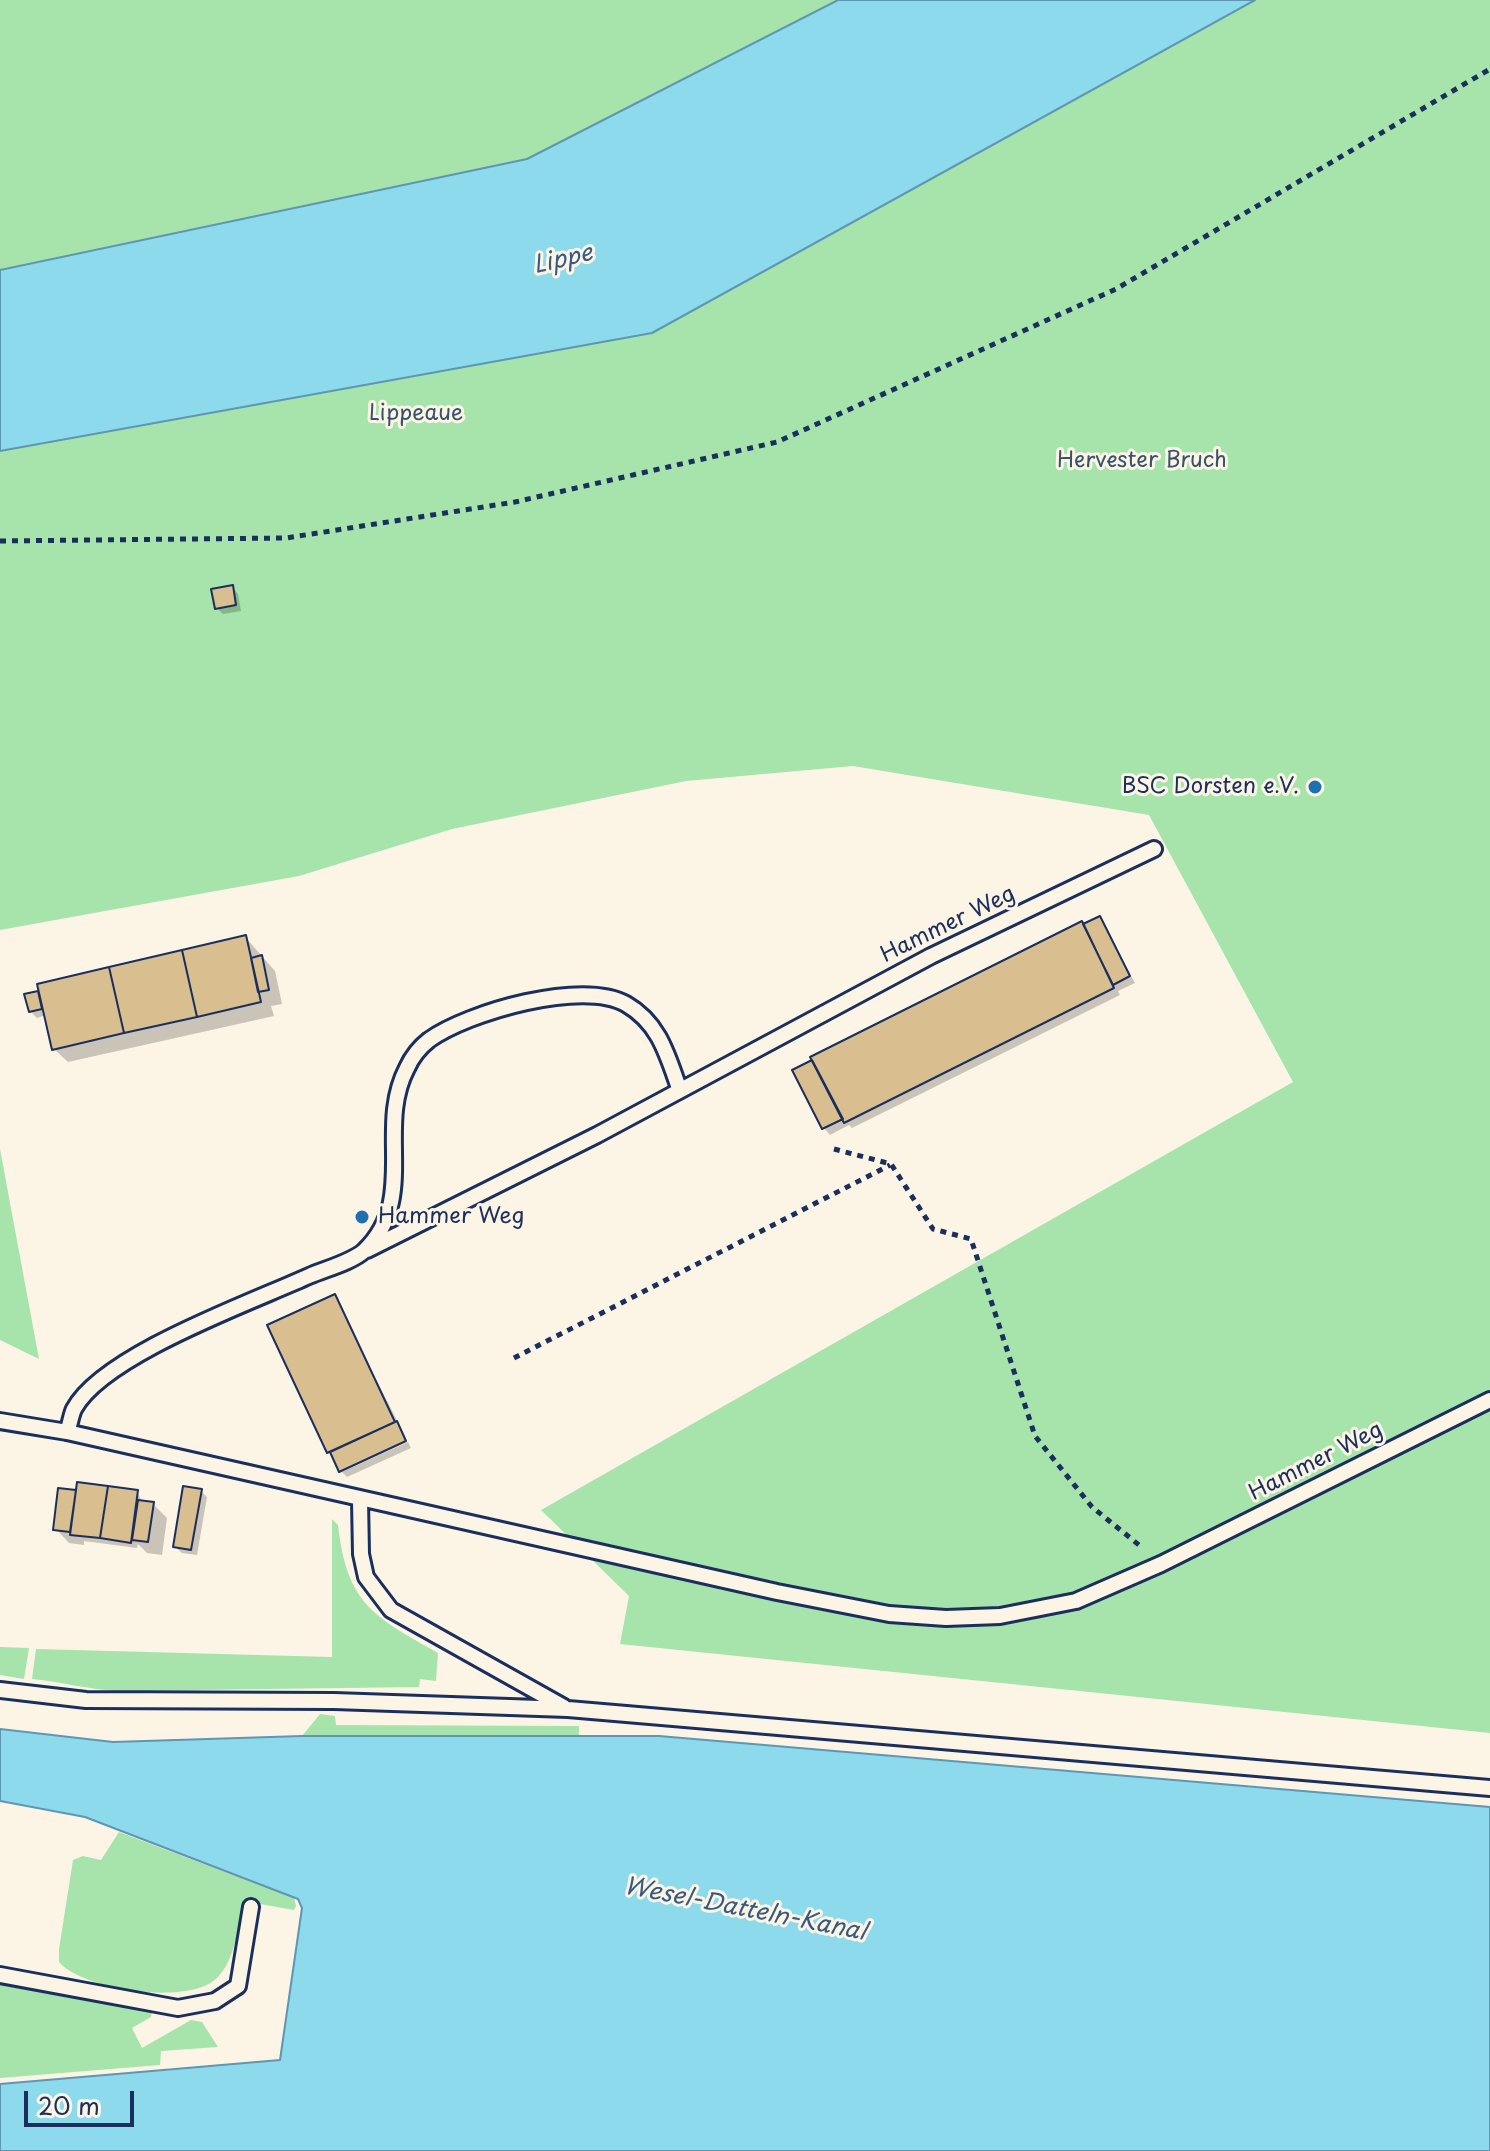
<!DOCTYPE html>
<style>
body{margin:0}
#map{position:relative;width:1490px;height:2151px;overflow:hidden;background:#fcf5e5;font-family:"Playpen Sans",sans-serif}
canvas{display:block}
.scale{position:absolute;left:24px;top:2091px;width:110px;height:36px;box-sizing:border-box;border:4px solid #1b2f5e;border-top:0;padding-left:10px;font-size:24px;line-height:28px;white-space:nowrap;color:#1b2f5e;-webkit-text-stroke:6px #fcf5e5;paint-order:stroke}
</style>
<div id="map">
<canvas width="1490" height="2151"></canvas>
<div class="scale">20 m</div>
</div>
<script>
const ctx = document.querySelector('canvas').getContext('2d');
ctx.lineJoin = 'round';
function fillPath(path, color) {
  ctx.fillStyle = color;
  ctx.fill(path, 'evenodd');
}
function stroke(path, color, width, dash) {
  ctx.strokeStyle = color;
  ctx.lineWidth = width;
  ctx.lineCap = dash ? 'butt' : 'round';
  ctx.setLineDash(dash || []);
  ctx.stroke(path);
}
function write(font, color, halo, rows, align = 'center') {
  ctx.font = font + ' "Playpen Sans",sans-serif';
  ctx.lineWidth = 6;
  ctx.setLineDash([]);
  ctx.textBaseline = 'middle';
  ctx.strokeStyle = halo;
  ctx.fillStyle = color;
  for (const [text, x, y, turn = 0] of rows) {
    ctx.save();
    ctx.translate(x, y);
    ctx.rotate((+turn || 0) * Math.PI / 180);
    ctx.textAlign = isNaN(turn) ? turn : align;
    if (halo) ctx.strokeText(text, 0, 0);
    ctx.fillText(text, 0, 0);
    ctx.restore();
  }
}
fillPath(new Path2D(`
 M0 0H1490V1733L620 1644 629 1596 541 1510 1293 1082 1149 815 853 766 686 781 452 829 299 876 0 930Z
 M0 1149 39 1359 0 1340Z
 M332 1519 338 1525C347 1604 373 1616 438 1653L436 1681 420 1679 419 1687 116 1691C87 1689 61 1682 32 1679L36 1649 332 1657Z
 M0 1647 29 1648 24 1679 0 1675Z
 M320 1714 335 1716 336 1725 579 1726V1736H302Z
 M119 1832 294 1898 296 1906 294 1910 243 1901C238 1926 236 1959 217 1978 189 2006 83 1990 59 1962V1949L73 1860 83 1856 101 1860Z
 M0 1985 152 2012 151 2017 132 2028 142 2048 191 2020 202 2022 218 2047 161 2051 160 2065 0 2078Z`), '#a6e4ab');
const water = new Path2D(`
 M838 0H1255L652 333 0 451V270L527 159Z
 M0 1729 113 1742 302 1736H659L1490 1807V2151H0V2084L280 2060 302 1908 298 1899 85 1817 0 1801Z`);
fillPath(water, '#8ddaec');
stroke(water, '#5f96b3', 2);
fillPath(new Path2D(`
 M232 587 238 594 241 611 223 614 217 608Z
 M1100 918 1135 983 1118 991 1120 995 852 1128 849 1125 830 1135 824 1128 1084 926Z
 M246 938 275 971 282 1004 271 1006 274 1016 68 1062 54 1049 46 1015 37 1018 30 1011 37 993 42 998Z
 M334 1297 406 1438 340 1469 270 1326Z
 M408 1442 411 1448 347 1477 342 1472Z
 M60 1490 137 1492 143 1503 153 1504 167 1518 162 1555 147 1553 138 1544 137 1548 84 1541V1545L69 1543 56 1529Z
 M201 1491 207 1497 197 1555 182 1553 175 1547Z`), '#0003');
const building = new Path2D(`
 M233 585 236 605 215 609 211 589Z
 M1100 916 1130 976 1113 985 1083 924Z
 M1082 921 1114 988 844 1123 810 1057Z
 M246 935 261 1002 197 1017 182 950Z
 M182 950 197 1017 124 1033 109 967Z
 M262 955 269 990 258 992 251 958Z
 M109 967 124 1033 52 1050 37 984Z
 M38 991 42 1009 29 1012 24 994Z
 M812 1060 843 1119 822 1129 792 1070Z
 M335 1294 395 1422 327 1453 267 1325Z
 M397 1421 406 1441 339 1472 330 1452Z
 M77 1482 108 1486 100 1538 70 1535Z
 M108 1486 138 1490 131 1543 100 1538Z
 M183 1486 202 1489 191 1550 173 1547Z
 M58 1488 76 1490 70 1532 53 1530Z
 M138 1500 154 1502 148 1542 132 1540Z`);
fillPath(building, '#d9bf8f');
stroke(building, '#1b2f5e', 2);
const service = new Path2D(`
 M367 1250 597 1135 931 956 1154 849
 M0 1421 67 1432 777 1592 889 1614 946 1618 1000 1616 1076 1601 1161 1564 1490 1400
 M67 1432C70 1425 71 1415 74 1409 103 1355 252 1302 309 1276 325 1269 352 1262 364 1251 419 1198 375 1129 407 1068 412 1057 420 1047 429 1040 468 1012 583 979 626 1004 659 1023 667 1054 679 1088
 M360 1500 361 1554 366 1577 391 1610 564 1707
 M0 1690 86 1700 334 1701 568 1709 1490 1788
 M0 1975 178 2008 215 2001 238 1986 251 1907`);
stroke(service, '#1b2f5e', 20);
stroke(new Path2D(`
 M0 541 286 538 515 502 777 442 1116 289 1490 69
 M834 1149 891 1164 933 1229 971 1239 1035 1436 1092 1507 1139 1545
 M514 1358 890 1165`), '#1b2f5e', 5, [6, 6]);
stroke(service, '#fcf5e5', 14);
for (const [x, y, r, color] of [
 [1315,787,8,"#1f6fb2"],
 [362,1217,8,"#1f6fb2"]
]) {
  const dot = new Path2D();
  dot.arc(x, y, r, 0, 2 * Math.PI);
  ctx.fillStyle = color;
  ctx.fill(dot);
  stroke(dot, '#fcf5e5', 3);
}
write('22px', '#37536d', '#fcf5e5', [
 ["Lippeaue",416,414],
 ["Hervester Bruch",1142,461]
]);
write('22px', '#1b2f5e', '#fcf5e5', [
 ["BSC Dorsten e.V.",1299,787],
 ["Hammer Weg",378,1217,"left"]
], 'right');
write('22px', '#1b2f5e', '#fcf5e5', [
 ["Hammer Weg",948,925,-26],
 ["Hammer Weg",1316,1462,-27]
]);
write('italic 24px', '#385a82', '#fcf5e5', [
 ["Lippe",563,260,-13],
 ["Wesel-Datteln-Kanal",745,1910,11]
]);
</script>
